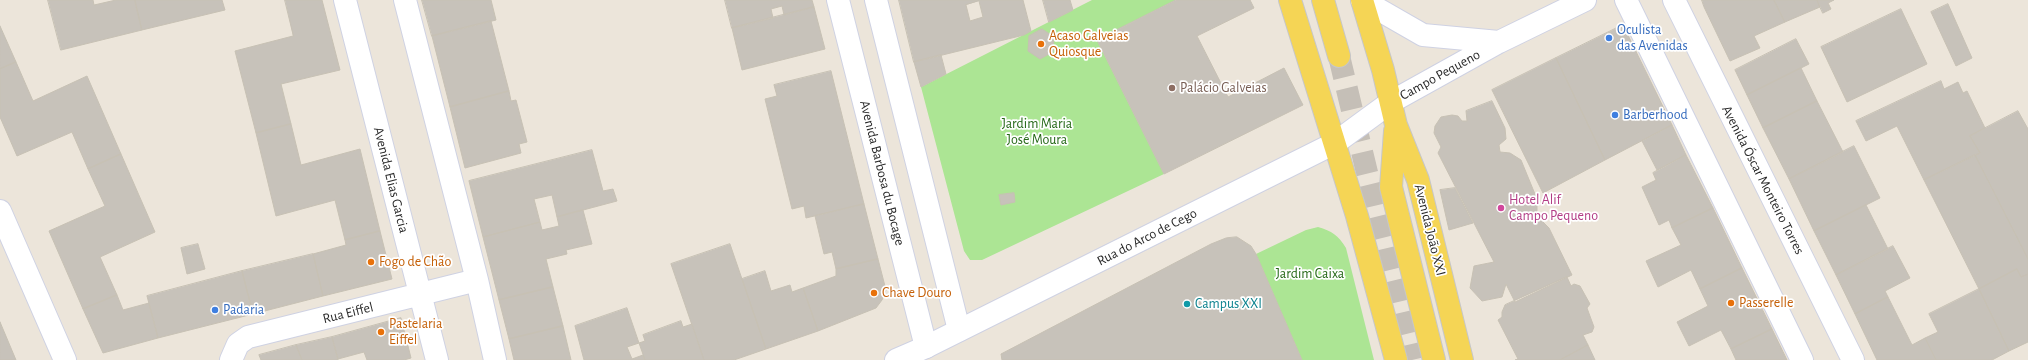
<!DOCTYPE html>
<meta charset="utf-8">
<style>
body{margin:0}
canvas{display:block;background:#ece5da}
</style>
<canvas width="2028" height="360"></canvas>
<script>
const ctx = document.querySelector('canvas').getContext('2d');
ctx.lineJoin = 'round';
function fillPath(path, color) {
  ctx.fillStyle = color;
  ctx.fill(path, 'evenodd');
}
function stroke(path, color, width, dash) {
  ctx.strokeStyle = color;
  ctx.lineWidth = width;
  ctx.lineCap = dash ? 'butt' : 'round';
  ctx.setLineDash(dash || []);
  ctx.stroke(path);
}
function write(font, color, halo, rows, align = 'center') {
  ctx.font = font + ' "Alegreya Sans",sans-serif';
  ctx.lineWidth = 3.5;
  ctx.setLineDash([]);
  ctx.textBaseline = 'middle';
  ctx.strokeStyle = halo;
  ctx.fillStyle = color;
  for (const [text, x, y, turn = 0] of rows) {
    ctx.save();
    ctx.translate(x, y);
    ctx.rotate((+turn || 0) * Math.PI / 180);
    ctx.textAlign = isNaN(turn) ? turn : align;
    if (halo) ctx.strokeText(text, 0, 0);
    ctx.fillText(text, 0, 0);
    ctx.restore();
  }
}
fillPath(new Path2D(`
 M1092 0H1176L1097 40 1164 174 982 260H970L964 251 921 87Z
 M1318 227C1332 231 1338 235 1346 248L1374 360H1302L1256 254 1306 230Z`), '#ace594');
const building = new Path2D(`
 M48 0H93L94 5 116 0H135L142 30 61 50Z
 M135 0H222L225 10 142 30Z
 M285 0H322L340 70 281 84 291 124 256 133 235 51 293 36Z
 M422 0H491L496 20 432 36Z
 M725 0H812L814 7 784 15 782 6 771 9 773 18 732 28Z
 M899 0H1023L1031 31 1024 35 914 62ZM979 1 983 17 970 21 966 5Z
 M1043 0H1070L1073 10 1049 22Z
 M1176 0H1250L1254 8 1197 36 1228 97 1284 68 1303 105 1164 174 1097 40Z
 M1702 0H1774L1785 22 1754 36 1760 48 1730 61 1704 7Z
 M1774 0H1817L1820 7 1785 22Z
 M1817 0H1834L1828 3 1831 9 1823 13Z
 M1948 4 1972 58 1956 66 1931 12Z
 M814 7 825 49 742 70 732 28Z
 M1901 9 1927 64 1847 102 1821 47Z
 M491 21 509 91 450 107 432 36Z
 M1623 25 1672 125 1605 160 1556 58Z
 M0 26 16 62 0 69Z
 M1042 29 1054 37 1053 52 1040 59 1028 51 1029 36Z
 M1796 39 1809 64 1747 95 1735 70Z
 M941 55 946 74 921 87 914 62Z
 M1556 58 1605 160 1543 193 1492 90Z
 M16 62 33 101 87 76 121 154 88 169 72 132 17 156 0 117V69Z
 M1801 68 1817 101 1763 128 1747 95Z
 M831 71 864 204 806 218 804 206 792 209 765 99 777 96 774 85Z
 M1941 81 1944 89 1958 82 1963 93 1967 91 1985 128 1970 136 1980 153 1924 180 1897 126 1866 141 1856 121Z
 M509 91 511 101 516 100 527 142 519 144 521 153 465 168 450 107Z
 M1492 101 1505 128 1506 139 1499 145 1500 152 1510 153 1521 160 1537 199V216L1549 228 1572 275 1515 302 1506 284 1502 297 1482 301 1470 288 1474 266 1494 262 1438 153 1441 147 1434 133 1435 126 1441 117 1452 115 1458 116 1462 121H1467L1466 111Z
 M1817 101 1843 152 1789 179 1763 128Z
 M2018 111 2028 129V259L1975 155 1980 153 1970 136Z
 M291 124 301 165 360 149 380 231 345 240 335 200 276 216 256 133Z
 M1672 125 1686 155 1657 170 1642 141Z
 M1854 146 1880 198 1814 231 1789 179Z
 M592 150 603 191 613 189 617 201 557 217 552 195 534 199 540 222 483 237 469 181Z
 M121 154 155 232 100 257 117 295 83 309 49 231 105 206 88 169Z
 M1686 155 1713 208 1672 228 1669 220 1659 225 1642 187 1656 180 1653 173Z
 M1975 155 2028 259V274L2021 277 2017 269 1979 289 1924 180Z
 M1455 188 1473 223 1449 230 1440 190Z
 M1014 193 1015 202 1001 205 999 195Z
 M864 204 878 259 836 269 832 252 824 254 815 216Z
 M1866 205 1888 249 1836 275 1814 231Z
 M1713 208 1742 268 1700 289 1691 270 1658 287 1646 261 1681 245 1672 228Z
 M583 210 592 244 566 250 567 254 546 259 553 287 499 300 483 237 540 222 542 230 559 226 557 217Z
 M380 231 392 279 323 296 313 254 346 245 345 240Z
 M1237 237 1251 246 1256 254 1302 360H1002L1001 354 1211 244 1226 238Z
 M198 244 205 269 187 274 181 248Z
 M730 244 766 349 734 360H704L671 264Z
 M1893 246 1910 278 1885 291 1888 297 1855 314 1836 275Z
 M313 254 323 296 253 314 242 271Z
 M878 259 886 290 882 300 876 308 818 331 803 288 836 276V269Z
 M1742 268 1772 329 1731 349 1721 330 1689 346 1677 322 1708 306 1700 289Z
 M2017 269 2021 277 2028 274V342L2009 351 1979 289Z
 M242 271 253 314 158 338 147 296Z
 M765 271 771 291 790 285 792 292 803 288 818 331 766 349 742 279Z
 M1567 277 1571 286 1574 284 1580 286 1590 304 1587 308 1594 327 1592 332 1583 335 1588 345 1560 360H1515L1518 359 1498 320 1502 317V312L1505 305Z
 M553 287 563 326 509 339 499 300Z
 M1979 289 2009 351 1992 360H1936L1925 338 1938 332 1929 314Z
 M117 295 123 310 149 303 158 338 103 353 83 309Z
 M1888 297 1912 345 1925 338 1936 360H1877L1855 314Z
 M627 308 639 343 627 347 632 359 643 355 645 360H584L575 326Z
 M401 318 411 358 404 360H367L364 352 338 359 332 337Z
 M681 321 683 327 692 324 704 360H645L639 343 645 341 643 335Z
 M0 322 16 360H0Z
 M563 326 571 360H514L509 339Z
 M1772 329 1787 360H1736L1731 349Z
 M332 337 338 360H302L296 345Z
 M296 345 302 360H261L259 355Z
 M1588 345 1595 360H1560Z`);
fillPath(building, '#c7c2ba');
stroke(building, '#c7c1b4', 1);
stroke(new Path2D(`
 M1339 56 1412 360`), '#c5bfb7', 22, [22, 11]);
const minor = new Path2D(`
 M345 0 437 360
 M405 0 477 280 495 360
 M838 0 926 347
 M876 0 959 330
 M1626 0 1802 360
 M1674 0 1853 360
 M0 211 65 360
 M231 360 238 344 248 337 477 280`);
const tertiary = new Path2D(`
 M1362 0 1423 35 1499 42
 M896 360 926 347 1335 143 1391 102 1499 42 1585 0`);
const primary = new Path2D(`
 M1290 0 1357 216 1396 360
 M1323 0 1339 56
 M1362 0 1383 70 1396 125 1418 180 1462 360
 M1395 131 1391 187 1434 360`);
stroke(minor, '#cfd2e3', 24);
stroke(tertiary, '#cfd2e3', 24);
stroke(primary, '#c7c7c7', 24);
stroke(minor, '#fff', 22);
stroke(tertiary, '#fff', 22);
stroke(primary, '#f5d555', 22);
for (const [x, y, r, color] of [
 [1609,38,4,"#3f7fe0"],
 [1041,44,4,"#e8710a"],
 [1172,88,4,"#8d6e63"],
 [1615,115,4,"#3f7fe0"],
 [1501,208,4,"#d1479c"],
 [371,262,4,"#e8710a"],
 [874,293,4,"#e8710a"],
 [1731,303,4,"#e8710a"],
 [1187,304,4,"#0f9aa8"],
 [215,310,4,"#3f7fe0"],
 [381,332,4,"#e8710a"]
]) {
  const dot = new Path2D();
  dot.arc(x, y, r, 0, 2 * Math.PI);
  ctx.fillStyle = color;
  ctx.fill(dot);
  stroke(dot, '#fff', 1.5);
}
write('14px', '#366cbe', '#fff', [
 ["Oculista",1617,30],
 ["das Avenidas",1617,46],
 ["Barberhood",1623,115],
 ["Padaria",223,310]
], 'left');
write('14px', '#c56008', '#fff', [
 ["Acaso Galveias",1049,36],
 ["Quiosque",1049,52],
 ["Fogo de Chão",379,262],
 ["Chave Douro",882,293],
 ["Passerelle",1739,303],
 ["Pastelaria",389,324],
 ["Eiffel",389,340]
], 'left');
write('14px', '#292929', '#fff', [
 ["Campo Pequeno",1440,75,-29],
 ["Avenida Barbosa du Bocage",882,173,76],
 ["Avenida Elias Garcia",391,180,76],
 ["Avenida Óscar Monteiro Torres",1763,180,63],
 ["Avenida João XXI",1430,230,76],
 ["Rua do Arco de Cego",1147,237,-27],
 ["Rua Eiffel",348,313,-14]
]);
write('14px', '#785e54', '#fff', [
 ["Palácio Galveias",1180,88]
], 'left');
write('14px', '#256817', '#fff', [
 ["Jardim Maria",1037,124],
 ["José Moura",1037,140],
 ["Jardim Caixa",1310,274]
]);
write('14px', '#b23c85', '#fff', [
 ["Hotel Alif",1509,200],
 ["Campo Pequeno",1509,216]
], 'left');
write('14px', '#0d838f', '#fff', [
 ["Campus XXI",1195,304]
], 'left');
</script>
